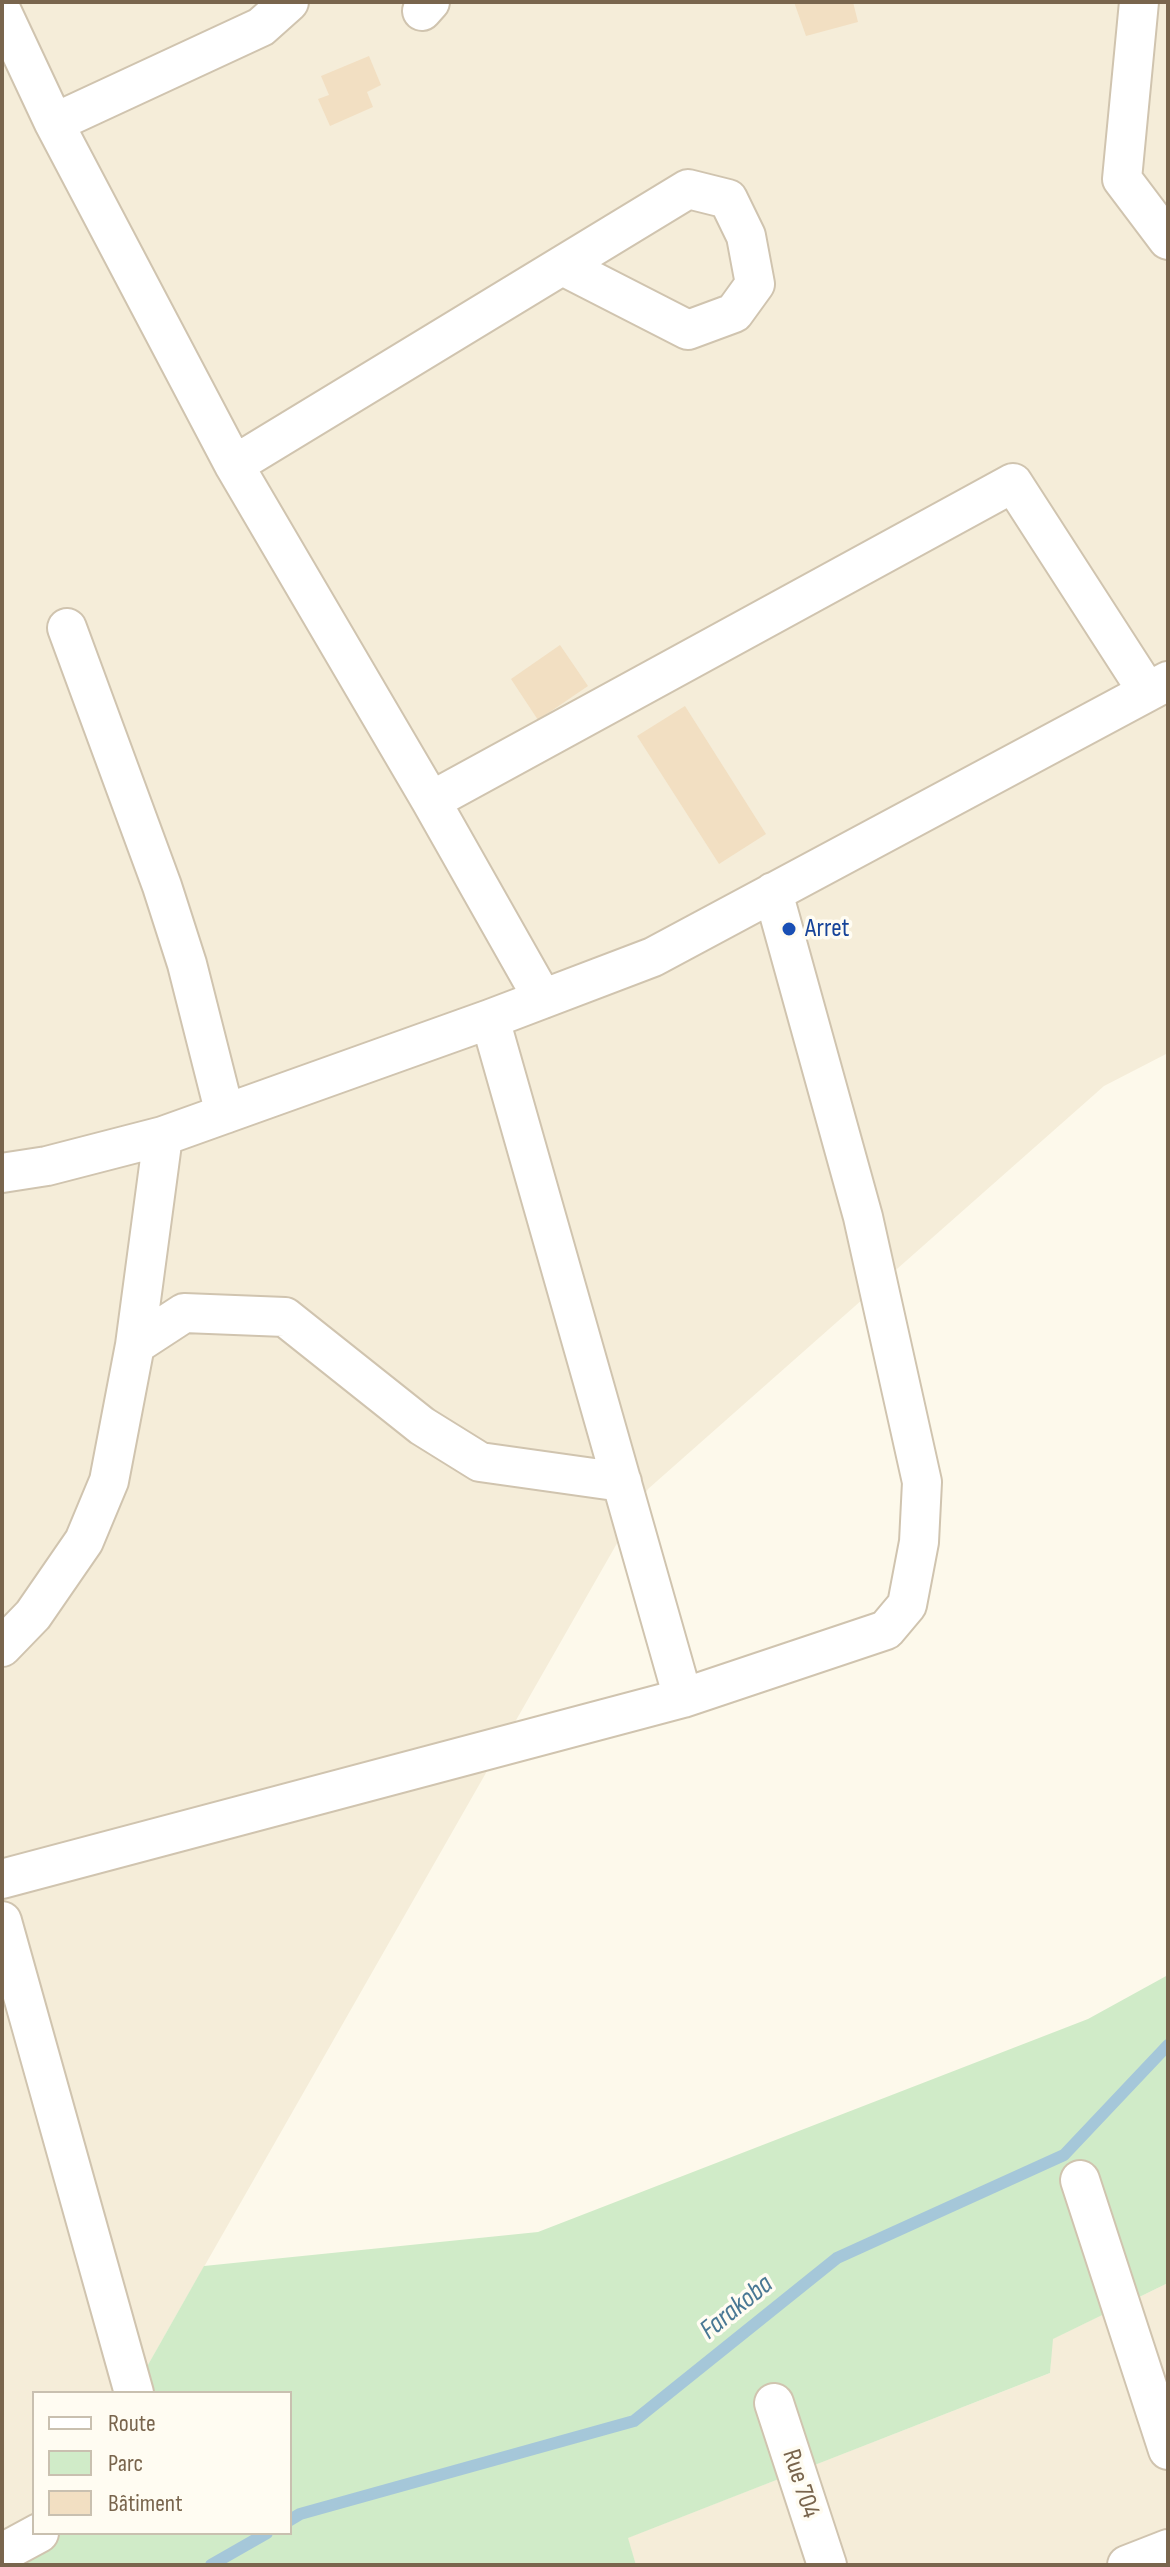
<!DOCTYPE html>
<meta charset="utf-8">
<style>
body{margin:0}
#map{position:relative;width:1170px;height:2567px;overflow:hidden;background:#fdf9eb;font-family:"Sofia Sans Condensed",sans-serif}
canvas{display:block}
.frame{position:absolute;inset:0;border:4px solid #79654d;pointer-events:none}
.legend{position:absolute;left:32px;top:2391px;width:260px;height:144px;box-sizing:border-box;background:#fffcf2;border:2px solid #c9c0b0;margin:0;padding:10px 14px;list-style:none;font-size:24px;color:#79654d}
.legend li{display:flex;align-items:center;gap:16px;height:40px}
.legend b{width:40px;border:2px solid #c9c0b0}
</style>
<div id="map">
<canvas width="1170" height="2567"></canvas>
<div class="frame"></div>
<ul class="legend">
<li><b style="height:10px;background:#fff"></b>Route</li>
<li><b style="height:22px;background:#d0ebc8"></b>Parc</li>
<li><b style="height:22px;background:#f2dfc2"></b>Bâtiment</li>
</ul>
</div>
<script>
const ctx = document.querySelector('canvas').getContext('2d');
ctx.lineJoin = 'round';
function fillPath(path, color) {
  ctx.fillStyle = color;
  ctx.fill(path, 'evenodd');
}
function stroke(path, color, width, dash) {
  ctx.strokeStyle = color;
  ctx.lineWidth = width;
  ctx.lineCap = dash ? 'butt' : 'round';
  ctx.setLineDash(dash || []);
  ctx.stroke(path);
}
function write(font, color, halo, rows, align = 'center') {
  ctx.font = font + ' "Sofia Sans Condensed",sans-serif';
  ctx.lineWidth = 7;
  ctx.setLineDash([]);
  ctx.textBaseline = 'middle';
  ctx.strokeStyle = halo;
  ctx.fillStyle = color;
  for (const [text, x, y, turn = 0] of rows) {
    ctx.save();
    ctx.translate(x, y);
    ctx.rotate((+turn || 0) * Math.PI / 180);
    ctx.textAlign = isNaN(turn) ? turn : align;
    if (halo) ctx.strokeText(text, 0, 0);
    ctx.fillText(text, 0, 0);
    ctx.restore();
  }
}
fillPath(new Path2D(`
 M2 2H1168V1053L1104 1086 648 1489 132 2393H34V2517L2 2556Z
 M1168 2283V2565H636L627 2538 1050 2373 1052 2339Z`), '#f5edd9');
fillPath(new Path2D(`
 M1168 1975V2283L1053 2339 1050 2373 628 2538 636 2565H2L34 2533H290V2393H132L204 2266 538 2232 1088 2019Z`), '#d0ebc8');
stroke(new Path2D(`
 M290 2520 300 2514 634 2421 837 2258 1064 2155 1168 2045
 M211 2565 267 2533`), '#a5c7d9', 12);
fillPath(new Path2D(`
 M794 2H853L858 22 806 36Z
 M369 56 381 85 367 92 373 107 330 126 318 99 329 95 321 76Z
 M560 645 588 686 538 720 511 679Z
 M685 706 766 834 719 864 637 736Z`), '#f2dfc2');
const minor = new Path2D(`
 M1139 2 1122 179 1168 240
 M422 11 430 2
 M2 12 54 123 234 465 431 801 543 999
 M54 123 261 27 289 2
 M234 465 688 189 728 199 746 236 755 284 734 313 688 330 563 266
 M67 628 162 886 187 964 225 1114
 M431 801 1013 483 1147 691
 M490 1019 683 1698
 M2 1173 47 1166 163 1136 490 1019 653 957 1168 681
 M135 1345 184 1313 285 1317 422 1426 480 1462 622 1482
 M2 1647 33 1615 84 1541 109 1481 135 1345 163 1136
 M2 1879 683 1698 886 1630 907 1605 919 1542 922 1482 863 1217 773 892
 M2 1921 134 2393
 M1080 2180 1168 2450
 M774 2403 827 2565
 M2 2553 39 2533
 M1127 2565 1168 2549`);
stroke(minor, '#d0c4af', 42);
stroke(minor, '#fff', 38);
for (const [x, y, r, color] of [
 [789,929,8,"#1a4fb4"]
]) {
  const dot = new Path2D();
  dot.arc(x, y, r, 0, 2 * Math.PI);
  ctx.fillStyle = color;
  ctx.fill(dot);
  stroke(dot, '#fffcf2', 3);
}
write('26px', '#164399', '#fffcf2', [
 ["Arret",805,929]
], 'left');
write('26px', '#79654d', '#fffcf2', [
 ["Rue 704",800,2484,72]
]);
write('italic 28px', '#497894', '#fffcf2', [
 ["Farakoba",737,2308,-39]
]);
</script>
